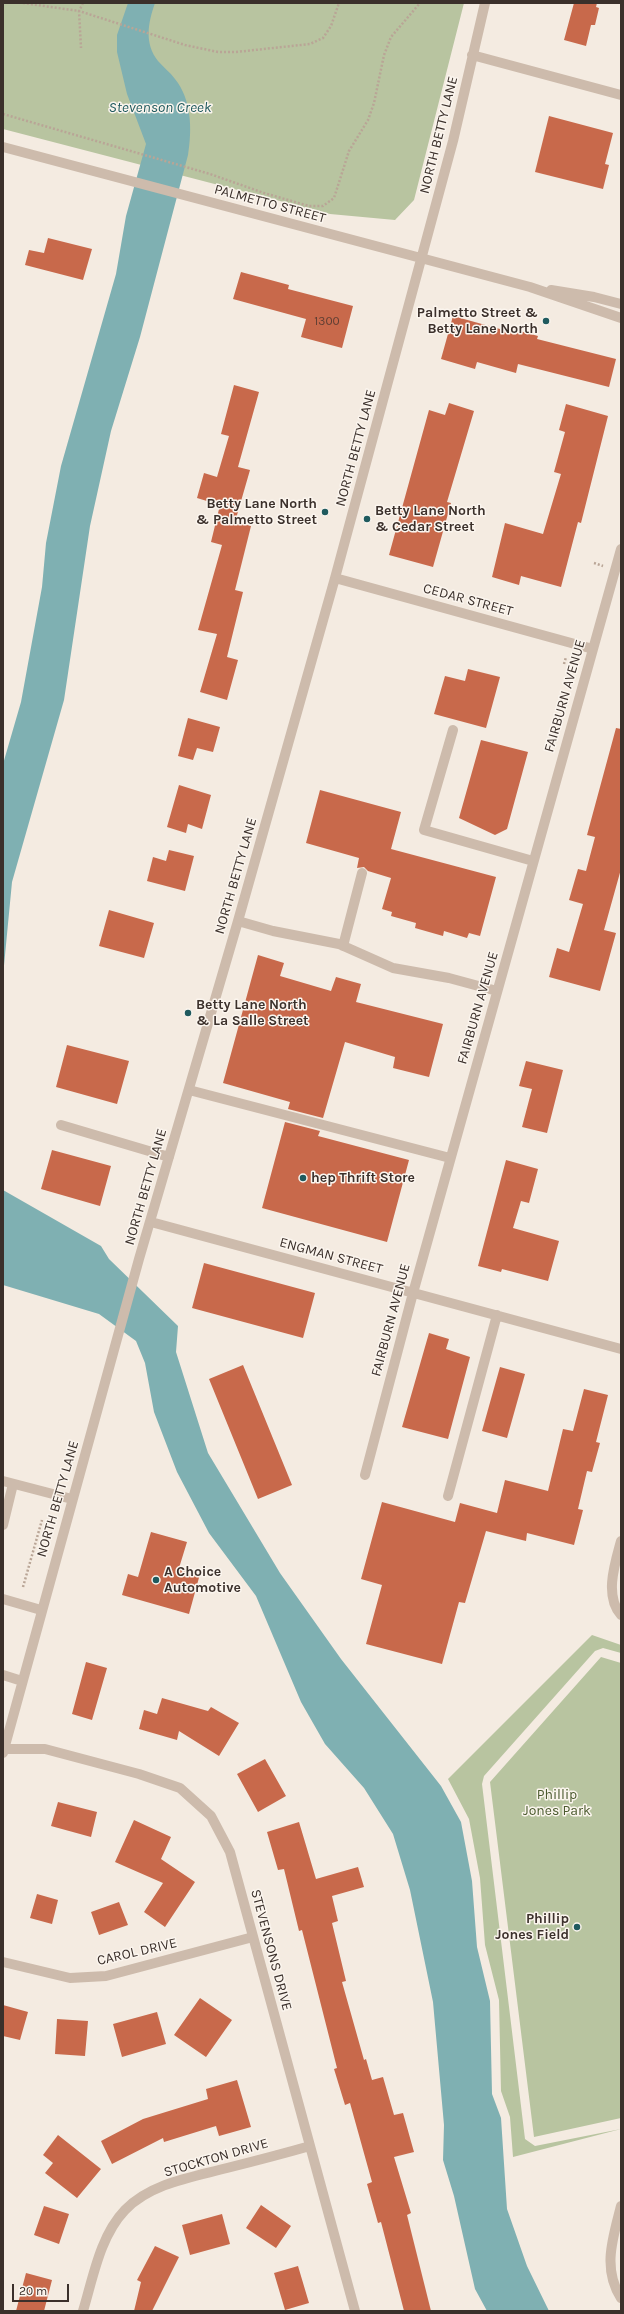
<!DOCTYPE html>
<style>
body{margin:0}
#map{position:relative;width:624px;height:2314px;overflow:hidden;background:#f4ebe1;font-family:Karla,sans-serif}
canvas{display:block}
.frame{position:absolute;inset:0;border:4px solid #3b302b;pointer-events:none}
.scale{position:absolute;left:12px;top:2284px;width:57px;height:18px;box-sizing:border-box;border:2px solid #3b302b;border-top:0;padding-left:5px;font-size:12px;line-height:14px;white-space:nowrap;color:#3b302b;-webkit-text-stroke:3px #fbf5ee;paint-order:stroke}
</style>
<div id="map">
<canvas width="624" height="2314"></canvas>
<div class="frame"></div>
<div class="scale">20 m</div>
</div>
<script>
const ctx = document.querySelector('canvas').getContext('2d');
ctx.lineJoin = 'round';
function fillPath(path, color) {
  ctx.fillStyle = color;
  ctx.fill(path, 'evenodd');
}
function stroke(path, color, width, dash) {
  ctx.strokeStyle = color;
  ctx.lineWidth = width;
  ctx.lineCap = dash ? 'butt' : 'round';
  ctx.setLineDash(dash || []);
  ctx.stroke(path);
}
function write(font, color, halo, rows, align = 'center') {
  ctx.font = font + ' Karla,sans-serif';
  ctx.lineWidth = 3;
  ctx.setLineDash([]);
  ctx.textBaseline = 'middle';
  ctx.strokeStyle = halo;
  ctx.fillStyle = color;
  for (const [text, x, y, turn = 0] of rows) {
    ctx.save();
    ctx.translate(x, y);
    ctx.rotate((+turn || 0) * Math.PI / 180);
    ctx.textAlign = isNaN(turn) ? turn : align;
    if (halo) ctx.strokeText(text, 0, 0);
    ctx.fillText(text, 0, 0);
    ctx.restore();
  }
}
fillPath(new Path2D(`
 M3 3H464L414 200 395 220 330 214 3 129Z
 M592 1635 621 1645V1653L603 1648 595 1651 484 1776 482 1784 525 2139 535 2146 621 2129 513 2157 510 2117 501 2091 499 2000 485 1945 480 1878 469 1819 448 1779Z
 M601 1657 621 1663V2118L534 2137 490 1782Z`), '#b8c4a0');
fillPath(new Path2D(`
 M128 3H155C148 23 144 43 158 61 163 67 170 72 175 79 192 100 192 130 188 155L140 337 111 431 90 526 64 700 12 882 3 976V764L21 702 42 587 46 543 61 466 116 274 126 216 146 144 127 94 117 52V35Z
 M3 1190 101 1246 109 1259 178 1326 176 1352 208 1453 280 1573 341 1659 441 1786 461 1822 472 1881 477 1947 490 2001 492 2094 501 2118 507 2209 527 2266 549 2311H487L475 2289 454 2196 443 2160 444 2125 433 2002 410 1890 393 1834 364 1788 325 1744 301 1702 256 1596 209 1533 177 1472 154 1412 145 1363 136 1341 99 1314 3 1285Z`), '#7fb0b2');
fillPath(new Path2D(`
 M574 3H597L596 7 599 8 595 25H591L586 46 564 40Z
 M549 116 613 133 605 164 609 165 603 189 535 172Z
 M48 238 92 249 83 280 25 265 29 250 44 253Z
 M241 272 289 285 288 289 353 306 342 348 301 337 306 319 233 299Z
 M453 316 500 329 501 326 538 336 537 339 616 359 609 387 518 364 516 373 477 362 475 369 441 359Z
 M234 385 259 392 238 467 250 470 235 522 251 526 235 590 243 592 227 657 238 660 227 700 200 692 217 634 198 630 222 545 211 542 220 505 197 498 204 473 217 477 229 436 221 434Z
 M449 403 474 411 447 502 451 503 433 567 389 555 429 410 445 415Z
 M566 404 608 416 581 523 578 522 561 587 521 576 519 585 492 577 505 523 543 534 561 474 554 472 565 432 559 430Z
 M468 669 500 677 486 728 434 714 445 676 465 681Z
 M188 718 220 727 213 752 197 748 193 760 178 756Z
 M616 728 621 729V869L604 930 616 933 600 991 549 977 557 948 569 952 583 904 569 900 578 869 586 871 595 837 587 835Z
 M481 740 528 752 507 829 495 835 459 818Z
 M179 785 211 795 202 829 188 824 186 833 167 827Z
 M320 790 401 812 391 849 496 877 480 936 469 933 467 938 444 931 443 936 415 928 416 923 391 916 392 912 382 909 391 878 368 871 364 867 357 868 359 858 306 843Z
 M169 850 194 856 185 891 147 881 153 857 166 861Z
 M109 910 154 923 144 958 99 946Z
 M258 955 284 963 280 976 331 991 336 977 361 984 356 1002 443 1024 429 1077 393 1068 395 1057 345 1042 323 1118 288 1109 290 1102 223 1083Z
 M67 1045 129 1061 117 1104 56 1087Z
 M526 1061 563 1070 547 1133 522 1127 532 1089 519 1086Z
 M285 1122 320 1131 318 1136 409 1160 387 1242 262 1208Z
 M52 1150 111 1166 100 1206 41 1189Z
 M506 1160 538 1169 529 1203 521 1201 513 1228 559 1241 548 1281 502 1269 501 1272 478 1266Z
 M204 1263 315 1293 303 1338 192 1308Z
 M429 1333 449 1339 446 1349 470 1357 448 1439 402 1427Z
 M243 1365 292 1485 258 1499 209 1379Z
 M500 1367 525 1374 507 1438 482 1431Z
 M584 1389 608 1395 596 1442 600 1443 592 1472 587 1471 578 1509 583 1510 574 1545 527 1533 526 1541 486 1531 465 1603 459 1602 442 1664 366 1644 382 1585 361 1579 382 1502 455 1522 460 1503 497 1513 505 1480 548 1491 563 1429 573 1431Z
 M151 1532 187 1542 179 1568 200 1574 189 1614 122 1595 128 1574 138 1577Z
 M86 1662 107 1668 92 1720 72 1714Z
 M162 1698 208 1711 211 1707 239 1723 219 1756 179 1731 177 1740 139 1729 144 1710 157 1714Z
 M265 1759 286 1796 258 1812 237 1774Z
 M58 1802 97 1812 91 1837 51 1826Z
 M134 1820 171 1837 161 1859 195 1882 165 1927 144 1912 163 1883 115 1862Z
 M299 1822 316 1879 358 1867 364 1887 332 1896 338 1921 332 1923 346 1981 342 1982 364 2060 366 2059 372 2080 383 2077 394 2115 403 2113 414 2152 394 2157 411 2213 407 2215 431 2311H404L381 2222 378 2223 367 2184 372 2182 350 2103 345 2105 334 2069 337 2068 302 1930 299 1931 284 1869 278 1870 267 1832Z
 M37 1894 58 1900 52 1924 30 1918Z
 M119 1902 128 1925 99 1935 91 1912Z
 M200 1998 232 2020 206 2057 174 2035Z
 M3 2005 28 2012 20 2040 3 2036Z
 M157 2012 166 2044 122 2057 113 2024Z
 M57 2019 88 2021 85 2056 55 2054Z
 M237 2080 251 2127 219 2136 216 2126 164 2142 163 2138 112 2164 101 2141 143 2119 208 2099 206 2089Z
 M58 2135 101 2169 77 2198 45 2173 53 2163 43 2155Z
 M261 2205 291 2226 276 2248 246 2228Z
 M44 2206 69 2214 59 2244 34 2235Z
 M222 2214 230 2244 190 2255 182 2225Z
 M155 2246 179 2257 152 2311H134L141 2282 137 2280Z
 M298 2266 309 2303 285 2310 274 2273Z
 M26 2273 52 2280 44 2311H16Z`), '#c8694b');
stroke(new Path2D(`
 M23 3 79 11 81 48
 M83 3 79 11 185 45 218 52H236L310 44 323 38 331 26 339 3
 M3 114 210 174 264 193 309 206H323L334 198 349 151 368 120 374 103 384 55 391 37 420 3
 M594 563 603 566
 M564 664 566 657
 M23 1587 42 1520`), '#b9a596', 2.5, [2, 2]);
stroke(new Path2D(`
 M472 55 621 95
 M3 147 530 287 621 318
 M551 290 594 297 621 304
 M335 578 593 649
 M453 730 424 830 533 861
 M238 921 273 931 339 944 393 968 449 978 497 991
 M343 946 362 873
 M189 1090 450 1158
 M61 1125 169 1157
 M151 1222 621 1349
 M365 1475 413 1293 621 549
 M3 1481 72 1499
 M448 1496 497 1315
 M3 1525 13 1484
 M621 1541C615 1563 604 1596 621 1615
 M3 1599 41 1610
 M3 1675 22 1681
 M3 1749H45L139 1774 180 1788 211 1816 230 1852 355 2311
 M3 1753 139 1259 238 921 335 578 453 141 485 3
 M3 1962 70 1978 106 1976 253 1937
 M621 2206C613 2238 602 2268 621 2298
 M83 2311C93 2278 100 2236 125 2210 151 2183 193 2177 227 2168 255 2161 282 2154 310 2146`), '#cdbbac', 10);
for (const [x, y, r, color] of [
 [546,321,4,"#1f5a5e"],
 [325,512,4,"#1f5a5e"],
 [367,519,4,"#1f5a5e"],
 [188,1013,4,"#1f5a5e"],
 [303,1178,4,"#1f5a5e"],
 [156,1580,4,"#1f5a5e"],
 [577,1927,4,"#1f5a5e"]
]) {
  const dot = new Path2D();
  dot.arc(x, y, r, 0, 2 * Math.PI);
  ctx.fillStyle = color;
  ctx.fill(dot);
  stroke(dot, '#fbf5ee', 1.5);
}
write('12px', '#5e3e33', null, [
 ["1300",327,322]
]);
write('14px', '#3b302b', '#fbf5ee', [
 ["NORTH BETTY LANE",439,135,-76],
 ["PALMETTO STREET",270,204,15],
 ["NORTH BETTY LANE",356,448,-75],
 ["CEDAR STREET",468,600,15],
 ["FAIRBURN AVENUE",565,696,-74],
 ["NORTH BETTY LANE",236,876,-74],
 ["FAIRBURN AVENUE",478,1008,-74],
 ["NORTH BETTY LANE",146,1187,-74],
 ["ENGMAN STREET",331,1256,15],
 ["FAIRBURN AVENUE",391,1320,-75],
 ["NORTH BETTY LANE",58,1499,-74],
 ["STEVENSONS DRIVE",271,1950,75],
 ["CAROL DRIVE",137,1952,-13],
 ["STOCKTON DRIVE",216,2158,-16]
]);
write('bold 14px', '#3b302b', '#fbf5ee', [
 ["Palmetto Street &",538,313,"right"],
 ["Betty Lane North",538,329,"right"],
 ["Betty Lane North",317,504,"right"],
 ["& Palmetto Street",317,520,"right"],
 ["Betty Lane North",375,511],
 ["& Cedar Street",375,527],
 ["Betty Lane North",196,1005],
 ["& La Salle Street",196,1021],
 ["hep Thrift Store",311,1178],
 ["A Choice",164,1572],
 ["Automotive",164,1588],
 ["Phillip",569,1919,"right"],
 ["Jones Field",569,1935,"right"]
], 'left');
write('14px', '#4a5a2e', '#fbf5ee', [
 ["Phillip",557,1795],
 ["Jones Park",557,1811]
]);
write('italic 15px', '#1f5a5e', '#fbf5ee', [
 ["Stevenson Creek",160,108]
]);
</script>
